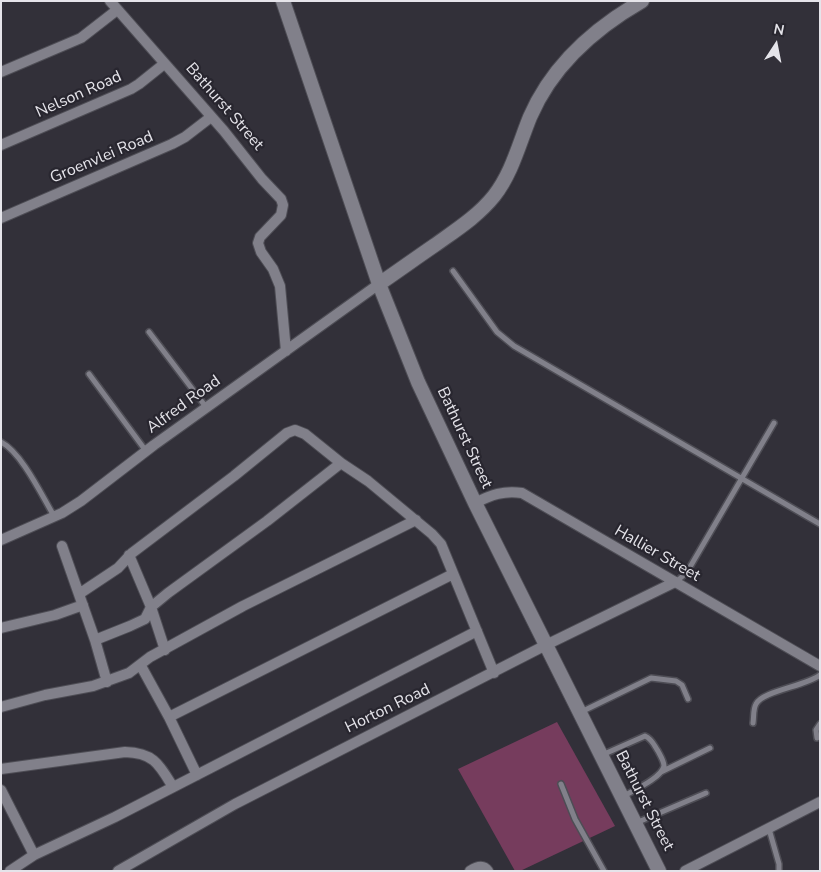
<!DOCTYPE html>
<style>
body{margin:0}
#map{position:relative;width:821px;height:872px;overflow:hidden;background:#323039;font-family:"Nunito Sans",sans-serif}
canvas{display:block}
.frame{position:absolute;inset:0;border:2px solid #e5e4ea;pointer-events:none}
.north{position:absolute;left:751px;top:20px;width:50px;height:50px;-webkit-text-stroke:4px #28262f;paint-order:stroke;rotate:11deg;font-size:14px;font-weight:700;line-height:20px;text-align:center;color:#e5e4ea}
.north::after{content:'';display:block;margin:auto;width:18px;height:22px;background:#e5e4ea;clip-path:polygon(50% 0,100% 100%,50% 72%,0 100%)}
</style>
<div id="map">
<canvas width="821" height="872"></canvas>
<div class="frame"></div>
<div class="north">N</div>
</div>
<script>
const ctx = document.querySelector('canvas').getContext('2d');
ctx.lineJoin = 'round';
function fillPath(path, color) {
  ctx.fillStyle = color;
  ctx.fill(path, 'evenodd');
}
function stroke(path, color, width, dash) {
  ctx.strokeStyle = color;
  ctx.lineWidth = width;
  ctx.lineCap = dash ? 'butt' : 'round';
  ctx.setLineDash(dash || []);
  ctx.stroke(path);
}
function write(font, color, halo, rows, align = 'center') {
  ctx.font = font + ' "Nunito Sans",sans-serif';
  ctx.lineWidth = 4.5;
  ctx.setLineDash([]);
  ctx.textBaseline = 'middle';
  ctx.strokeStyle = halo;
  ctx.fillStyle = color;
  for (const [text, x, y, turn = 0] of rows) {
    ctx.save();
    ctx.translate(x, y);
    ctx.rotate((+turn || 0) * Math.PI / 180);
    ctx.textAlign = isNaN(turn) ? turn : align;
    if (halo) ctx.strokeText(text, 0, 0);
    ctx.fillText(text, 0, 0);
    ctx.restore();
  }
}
fillPath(new Path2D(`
 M557 722 615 826 520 871H515L458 769Z`), '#763c5d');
const lane = new Path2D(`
 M453 271 497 332 514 346 820 524
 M149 332 206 407
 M89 374 146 451
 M1 442C22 453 42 496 54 516
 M676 582 685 574 690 567 774 423
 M581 712 651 678 676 681 682 685 688 699
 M753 723C754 717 753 709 756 704 762 691 806 686 820 675
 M817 738 816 730 820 724
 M602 755 645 736C652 739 654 745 658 751 660 755 664 761 664 766 662 778 632 791 622 797
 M661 772 710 748
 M561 784 575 819 604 871
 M636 823 706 793
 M769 829 779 864V871`);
const street = new Path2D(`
 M110 1 224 131 262 179 281 199 283 205 281 215 260 237 258 243 261 252 273 269 280 286 286 351
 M1 72 81 38 117 10
 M1 145 131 89 139 84 164 64
 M1 218 172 144 185 137 211 117
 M475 503C491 495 504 490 522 493L820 666
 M1 540 62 513 81 501 154 445 379 284
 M62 546 95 640 107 682
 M129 555 151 607 165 650
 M79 594 118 568 132 553 234 476 287 433 295 430 305 434 341 463 368 481 432 534 441 544 494 673
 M1 628 55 615 83 605
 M95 640 130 626 145 619 151 607 168 593 267 521 341 463
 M141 666 169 717 197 775
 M1 707 45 695 93 686 129 673 150 657 243 606 416 520
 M169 717 453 574
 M1 769 125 752C154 753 159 764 173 787
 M1 790 34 855
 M10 871 34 855 115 817 477 631
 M118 871 235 804 546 645 675 582
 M470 871C476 867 483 864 488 871
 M685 871 820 802`);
const secondary = new Path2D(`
 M283 1 379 284 418 382 475 503 659 871
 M379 284C398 271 416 258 435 245 456 230 478 216 494 196 512 173 519 144 530 117 552 66 595 28 642 1`);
stroke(lane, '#4e4d55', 8);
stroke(street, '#4e4d55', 12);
stroke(secondary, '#4e4d55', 16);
stroke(lane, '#81808a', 5);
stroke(street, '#81808a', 10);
stroke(secondary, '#81808a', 14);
write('16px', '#e5e4ea', '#28262f', [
 ["Nelson Road",79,95,-24],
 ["Bathurst Street",224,107,49],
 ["Groenvlei Road",102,158,-23],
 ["Alfred Road",184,405,-36],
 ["Bathurst Street",464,438,65],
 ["Hallier Street",657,554,30],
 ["Horton Road",388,709,-26],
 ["Bathurst Street",644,801,63]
]);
</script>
